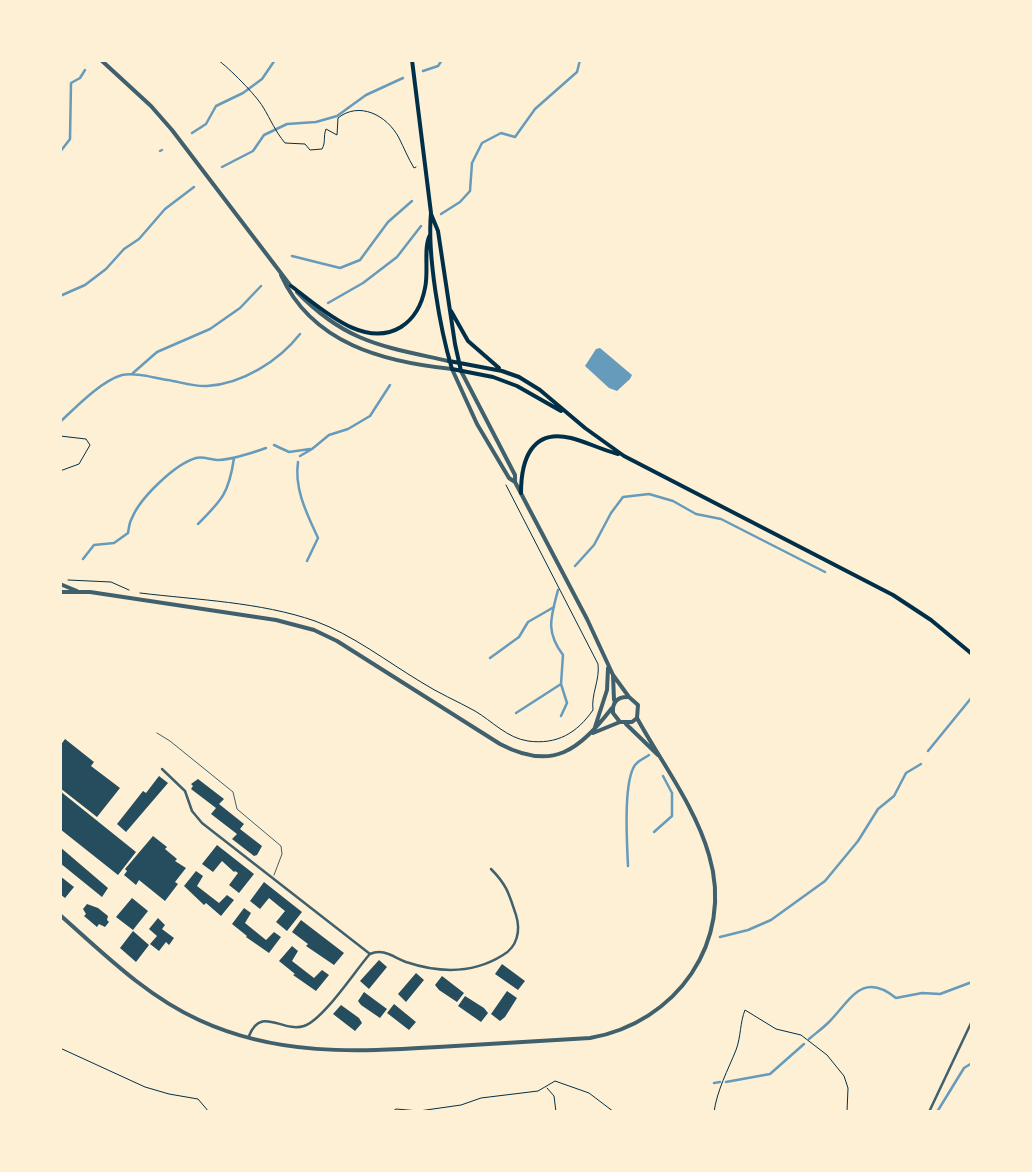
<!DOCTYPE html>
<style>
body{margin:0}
#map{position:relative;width:1032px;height:1172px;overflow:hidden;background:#fdf0d5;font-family:Raleway,sans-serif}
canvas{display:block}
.frame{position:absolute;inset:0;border:62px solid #fdf0d5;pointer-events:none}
</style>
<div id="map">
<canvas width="1032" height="1172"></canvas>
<div class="frame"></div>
</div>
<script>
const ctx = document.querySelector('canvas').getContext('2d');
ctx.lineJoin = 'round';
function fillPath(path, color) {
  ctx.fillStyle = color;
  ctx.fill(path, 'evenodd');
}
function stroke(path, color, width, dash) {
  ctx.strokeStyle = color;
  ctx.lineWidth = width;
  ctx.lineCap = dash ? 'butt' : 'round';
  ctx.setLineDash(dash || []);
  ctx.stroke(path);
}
fillPath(new Path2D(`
 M600 348 632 375 630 379 617 391 609 388 585 366 596 349Z`), '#669bbc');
stroke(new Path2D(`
 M423 71 438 66 442 60
 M192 133 206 124 216 106 243 93 262 79 275 60
 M160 151 162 150
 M60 152 70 139 71 83 80 78 85 70
 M222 167 253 151 264 135 287 124 316 122 337 116 366 95 403 78
 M441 214 460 202 470 191 472 163 482 143 501 133 515 137 535 109 577 72 580 60
 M292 256 340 268 360 260 388 222 412 201
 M60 296 85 285 106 269 124 249 139 239 165 209 194 187
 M328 303 363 283 397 257 421 226
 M133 373 157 352 210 329 240 308 261 286
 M60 422C76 407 101 381 122 375 136 372 154 378 168 380 180 382 195 387 207 386 242 384 279 361 300 334
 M274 445 289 452 310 449
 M300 456 312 449 329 435 348 429 370 416 390 385
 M298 462C294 489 307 514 318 538L307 561
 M198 524C222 500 229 493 234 458
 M83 559 94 545 114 543 128 533C129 528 129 523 132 518 140 498 175 464 196 458 203 456 211 460 219 460 235 459 252 453 266 448
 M575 566 594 545 611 513 623 497 649 494 673 501 696 514 721 519 825 572
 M558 590C551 617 545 631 563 655L561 684 567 703 561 716
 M490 658 519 637 528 622 554 607
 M516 713 561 684
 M928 751 972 697
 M654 832 672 816V793L663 776
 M628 866C627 843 623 782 635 765 639 760 645 758 649 755
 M720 937 748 930 771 920 825 881 858 841 878 809 894 796 906 773 921 764
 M809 1039C816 1033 823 1028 829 1022 850 1001 862 970 896 998L922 993 940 994 972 982
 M726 1082 770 1074 804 1044
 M714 1083 720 1082
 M937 1112 964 1068 972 1063`), '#669bbc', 2.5);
fillPath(new Path2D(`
 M65 739 94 762 91 766 120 788 97 817 60 788V746Z
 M159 776 168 783 126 832 117 824 143 791 146 793Z
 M198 779 224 799 219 804 244 824 240 829 262 846 257 855 254 856 232 839 237 834 211 814 216 808 191 789 193 786 191 784Z
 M60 791 136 852 118 875 60 829Z
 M153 836 167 847 165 849 177 859 175 861 186 868 175 882 178 884 165 901 139 880 136 885 124 875 127 871 125 869Z
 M217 845 254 874 239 893 229 885 238 873 235 871 234 872 222 861 213 872 202 864Z
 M60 847 108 888 102 897 60 863Z
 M196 871 203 876 197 886 219 903 227 895 234 900 221 916 206 903 204 905 184 886Z
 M60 876 74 887 65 898 60 894Z
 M264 882 302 912 287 931 276 922 285 911 280 907 269 898 260 909 250 901Z
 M132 898 148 911 133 930 116 917Z
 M87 904 98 908 108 916 107 920 109 922 105 927 99 924 97 927 84 916 86 914 83 909Z
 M244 908 251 913 245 923 266 940 274 932 281 937 269 953 246 937 247 936 232 924Z
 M158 918 165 925 162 929 174 938 169 945 166 942 159 951 150 944 157 936 149 929Z
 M301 920 344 953 334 965 306 946 308 944 292 932Z
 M133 931 149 945 136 962 120 948Z
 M292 946 298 951 292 961 314 978 322 970 329 975 316 991 293 975 295 974 279 961Z
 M379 960 387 967 369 989 360 981Z
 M502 964 525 981 518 990 495 974Z
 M416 973 424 980 406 1002 398 994Z
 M442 976 464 993 457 1002 439 990 435 985Z
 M507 991 517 998 505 1017 500 1021 491 1014Z
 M364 992 387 1009 380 1018 361 1005 358 1001Z
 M465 996 484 1008 488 1013 481 1022 458 1006Z
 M394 1004 416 1022 409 1030 387 1013Z
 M341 1005 359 1018 362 1023 355 1031 333 1014Z`), '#264d5e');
stroke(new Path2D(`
 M218 60C229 68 256 95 263 107 271 120 275 131 285 143L305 144 310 150 322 149C326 142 323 137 326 129L337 135 338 118C359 101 387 115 399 138 404 148 408 158 414 168L416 167
 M60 436 86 439 90 445 79 464 60 471
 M68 580 111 582 129 590
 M140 593C198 600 260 602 315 621 353 635 386 661 421 682 438 693 457 701 475 711 492 721 507 738 528 741 557 745 577 733 593 710 591 694 600 680 598 664L506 485
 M60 1048 145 1087 169 1094 198 1099 209 1112
 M547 1088 554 1096 556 1112
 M392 1112 396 1109 419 1111 461 1105 481 1098 538 1091 555 1081 589 1093 614 1112
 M714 1112C717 1090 728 1070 736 1050 741 1037 740 1022 745 1010L776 1029 801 1035 827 1055 844 1076 848 1088 847 1112`), '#003049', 1);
stroke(new Path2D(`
 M157 733 170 741 233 792 237 809 281 846 282 854 274 875`), '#3f606c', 1);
stroke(new Path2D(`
 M162 769 185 791 192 811 202 823 370 954C383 948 393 957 406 962 439 973 473 974 503 955 517 947 521 931 516 915 509 894 507 885 491 869
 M249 1036C261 1005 282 1033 304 1026 323 1020 355 971 369 955
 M929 1112 972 1021`), '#3f606c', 2.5);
stroke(new Path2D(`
 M101 60 151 106 172 130 290 285
 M297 292C347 343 382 346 448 361
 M461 371 515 475V482
 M60 584 77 591
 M60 592H90L276 620 314 630 337 641 500 744C553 772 579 750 612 708
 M613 675 614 700
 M620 722 613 713C612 702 618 696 629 697
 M626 724 658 755
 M595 727 607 690 608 668
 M593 733 620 722H632L637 718
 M60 915C103 953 146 996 199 1020 277 1056 354 1052 438 1047 489 1044 539 1041 590 1038 676 1023 735 942 709 855 695 806 661 762 637 718L638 705 629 697 613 675 587 619 515 482 509 478 477 424 452 369C384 362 312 344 281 275`), '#3f606c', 4);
stroke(new Path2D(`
 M412 60 431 213C427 255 440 329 452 369L493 377 517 386 561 411
 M431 214 438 231 455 344 461 371
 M291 286C320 307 363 350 401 327 415 318 422 304 425 288 429 272 423 248 430 235
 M451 311 468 341 499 368
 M449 361 502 371 519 377 540 390 585 428 624 456 893 595 931 620 972 654
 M521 493C521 461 531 428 571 438 587 442 602 450 618 454`), '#003049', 4);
</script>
